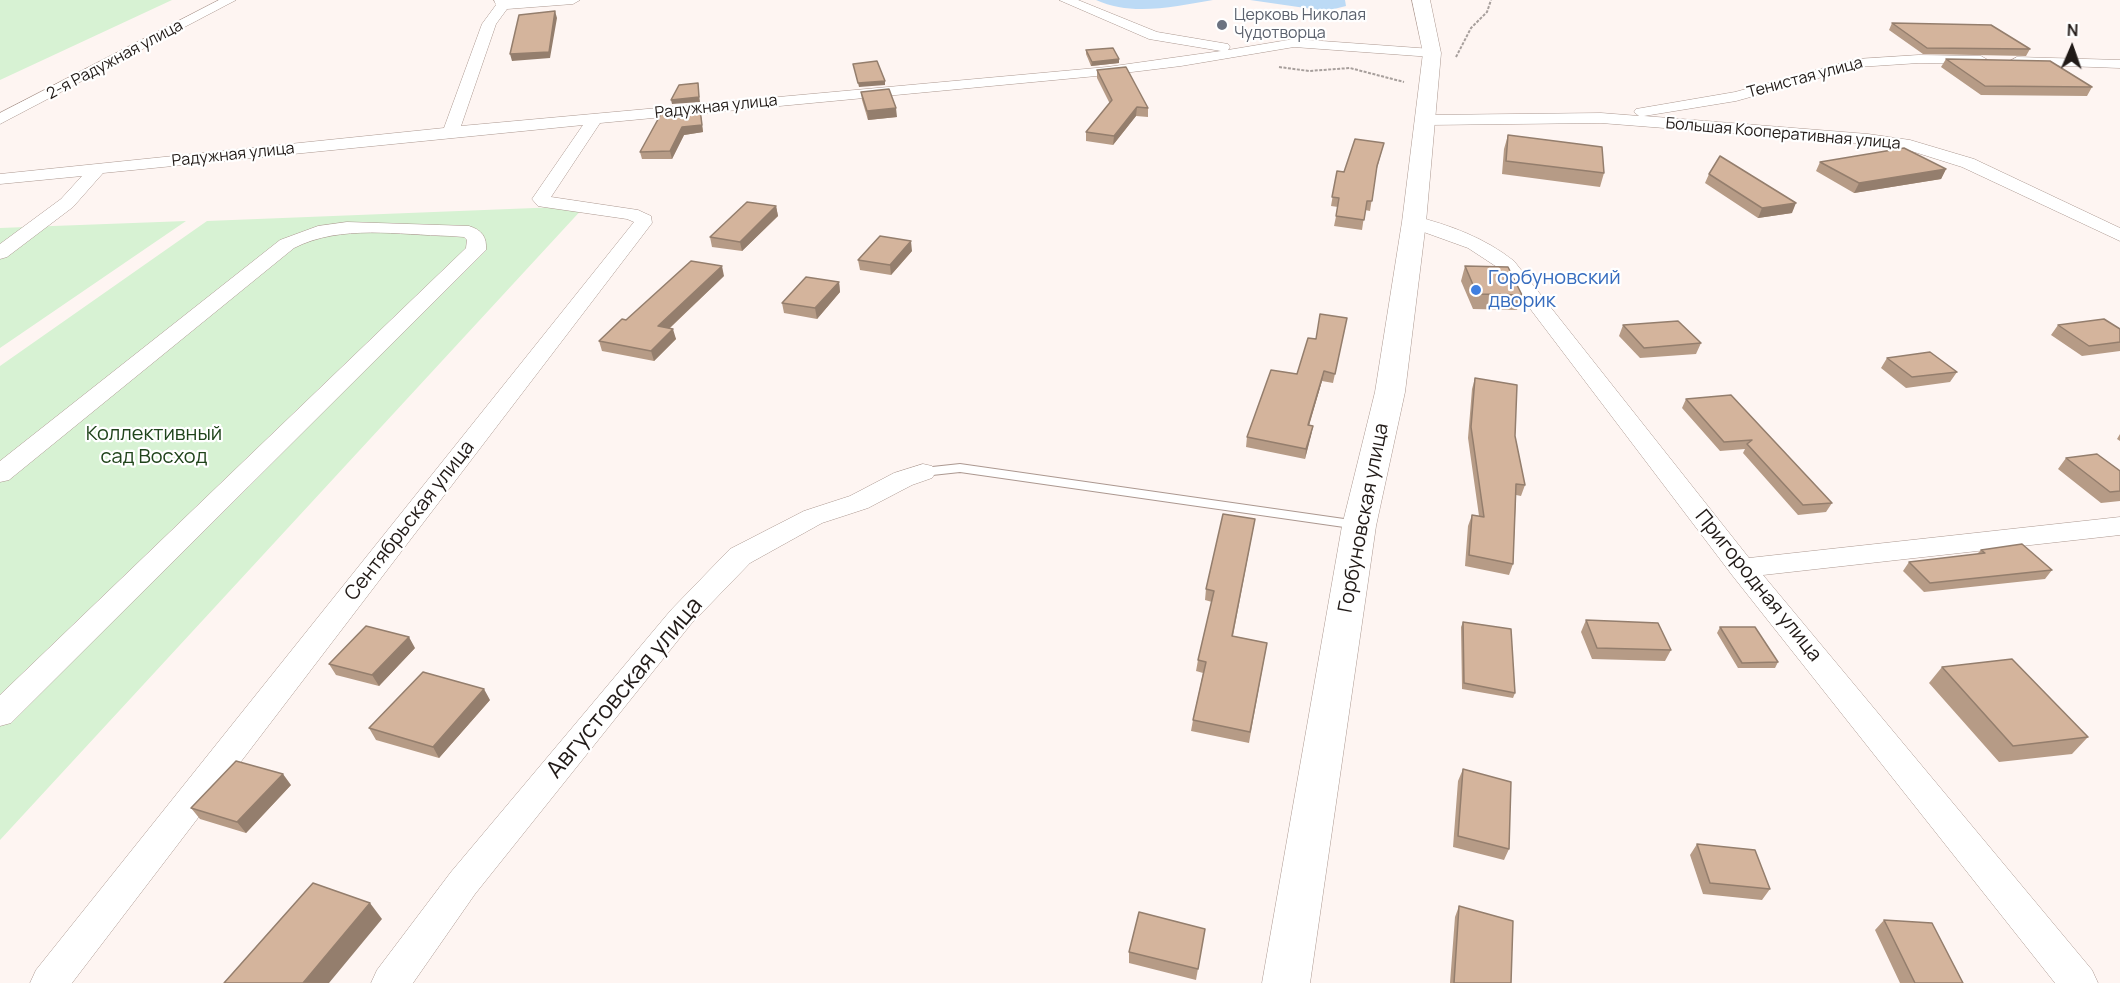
<!DOCTYPE html>
<meta charset="utf-8">
<style>
body{margin:0}
#map{position:relative;width:2120px;height:983px;overflow:hidden;background:#fef5f2;font-family:Manrope,sans-serif}
canvas{display:block}
.north{position:absolute;left:2042px;top:18px;width:60px;height:60px;-webkit-text-stroke:4px #fff;paint-order:stroke;rotate:2deg;font-size:16px;font-weight:700;line-height:24px;text-align:center;color:#211a17}
.north::after{content:'';display:block;margin:auto;width:21px;height:27px;background:#211a17;clip-path:polygon(50% 0,100% 100%,50% 72%,0 100%)}
</style>
<div id="map">
<canvas width="2120" height="983"></canvas>
<div class="north">N</div>
</div>
<script>
const ctx = document.querySelector('canvas').getContext('2d');
ctx.lineJoin = 'round';
function fillPath(path, color) {
  ctx.fillStyle = color;
  ctx.fill(path, 'evenodd');
}
function stroke(path, color, width, dash) {
  ctx.strokeStyle = color;
  ctx.lineWidth = width;
  ctx.lineCap = dash ? 'butt' : 'round';
  ctx.setLineDash(dash || []);
  ctx.stroke(path);
}
function write(font, color, halo, rows, align = 'center') {
  ctx.font = font + ' Manrope,sans-serif';
  ctx.lineWidth = 4.5;
  ctx.setLineDash([]);
  ctx.textBaseline = 'middle';
  ctx.strokeStyle = halo;
  ctx.fillStyle = color;
  for (const [text, x, y, turn = 0] of rows) {
    ctx.save();
    ctx.translate(x, y);
    ctx.rotate((+turn || 0) * Math.PI / 180);
    ctx.textAlign = isNaN(turn) ? turn : align;
    if (halo) ctx.strokeText(text, 0, 0);
    ctx.fillText(text, 0, 0);
    ctx.restore();
  }
}
fillPath(new Path2D(`
 M0 0H172L0 80Z
 M585 206 0 840V366L207 221Z
 M186 221 0 348V228Z`), '#d7f2d3');
fillPath(new Path2D(`
 M1096 0H1213C1175 6 1133 17 1096 0Z
 M1250 0H1345L1346 6 1326 11Z`), '#bcdaf5');
const service = new Path2D(`
 M960 464 1358 521 1364 525 1358 529 960 472 923 476 917 472 923 468Z`);
const minor = new Path2D(`
 M219 0H236L0 124V113Z
 M494 0H580L573 4 507 9 496 24 461 126 1107 67 1221 51 1149 39 1059 0H1078L1157 32 1228 44 1230 47 1228 50 1294 39 1432 49 1439 53 1432 57 1294 47 1181 66 1107 75 600 123 551 197 638 210 651 216 652 223 72 983H30L36 970 634 222 627 219 544 207 538 206 532 199 583 125 103 173 73 207 7 257 0 259V244L61 199 82 176 0 184V174L444 128 482 24 496 5Z
 M1919 55 1981 56 1988 60 1981 64 1919 63 1858 67 1736 101 1644 116 1868 134 1910 140 1974 159 2120 228V241L1962 167 1908 150 1868 144 1601 123 1427 125 1419 120 1427 115 1601 113 1639 116 1634 112 1636 109 1735 92 1857 59Z
 M2017 57 2120 60V68L2012 64 2010 61Z
 M1414 216C1450 225 1485 238 1514 261L1749 558 2120 517V535L1763 575 2092 970 2098 983H2055L1732 575 1500 269 1468 248 1407 226 1405 222 1407 218Z
 M347 222 469 226C482 230 487 237 486 250L11 723 0 726V695L466 248 467 240 464 237 450 236C399 235 341 224 294 248L9 480 0 482V461L280 240 318 226Z
 M923 464 932 466 936 472 932 478 912 485 868 508 822 523 750 563 691 624 475 894 413 983H371L377 970 451 872 671 610 730 549 804 511 850 496 894 473Z`);
const primary = new Path2D(`
 M1412 0H1430L1441 53 1426 222 1405 392 1376 526 1310 983H1262L1342 526 1375 392 1402 222 1423 53Z`);
stroke(service, '#ac9890', 2);
stroke(minor, '#ac9890', 1);
stroke(primary, '#ac9890', 1);
stroke(new Path2D(`
 M1456 57 1471 28 1487 12 1491 0
 M1279 67 1309 71 1350 68 1404 82`), '#a79f9c', 2, [3, 1.5]);
fillPath(service, '#fff');
fillPath(minor, '#fff');
fillPath(primary, '#fff');
fillPath(new Path2D(`
 M1892 23 2030 49 2026 56 1923 54 1889 30Z
 M1086 50 1119 59V63L1091 66 1086 54Z
 M1946 59 2092 87 2087 96 1981 95 1941 67Z
 M1097 70 1148 108V117L1136 116 1113 145 1086 141V132L1110 104 1097 78Z
 M861 92 897 117 868 120 862 100Z
 M700 109 703 132 684 135 672 159H642L640 152Z
 M1508 135 1604 173 1600 187 1502 174 1504 149Z
 M1384 143 1376 172 1370 211 1365 210 1362 230 1334 226 1338 207 1331 206 1337 171 1344 172Z
 M1820 162 1946 169 1941 179 1854 193 1816 171Z
 M1709 174 1792 213 1758 218 1705 183Z
 M776 206 778 216 742 251 712 247 710 237Z
 M912 251 891 275 860 270 858 260Z
 M1465 266 1522 295 1517 310 1473 309 1461 281Z
 M724 276 670 328 676 339 654 361 602 351 599 341 626 320Z
 M839 282 840 292 817 319 784 313 782 303Z
 M1347 318 1333 383 1322 381 1309 426H1313L1305 459 1246 447 1247 437 1297 374 1316 339Z
 M1623 325 1701 343 1696 354 1640 358 1619 336Z
 M2058 325 2120 329V351L2082 356 2051 335Z
 M1887 358 1957 372 1950 382 1906 388 1881 368Z
 M1475 378 1515 436 1525 485 1521 496 1516 495 1513 564 1509 575 1465 566 1468 526 1472 515 1479 516 1468 438 1472 389Z
 M1731 395 1832 503 1826 512 1798 515 1743 453 1745 449 1720 451 1682 408 1686 399Z
 M2120 434V441L2117 439Z
 M2066 458 2120 471V501L2101 503 2058 469Z
 M1253 530 1233 636 1267 643 1249 743 1191 731 1193 720 1203 673 1196 671 1198 660 1212 602 1205 600 1206 589Z
 M1981 550 2052 570 2045 579 1924 592 1903 571 1909 562 1977 554Z
 M1586 620 1671 650 1665 661 1592 659 1581 632Z
 M1463 622 1515 693 1513 698 1462 689 1461 627Z
 M1720 627 1778 662 1775 668H1738L1717 633Z
 M415 648 379 686 336 675 329 664Z
 M1942 667 2088 737 2072 754 1999 762 1929 683Z
 M490 700 439 758 376 740 369 728Z
 M1463 769 1509 849 1504 860 1453 847 1458 781Z
 M291 785 246 833 200 819 191 808Z
 M1697 844 1770 889 1762 900 1703 894 1690 855Z
 M1459 906 1511 983H1450L1455 917Z
 M1884 920 1963 983H1900L1875 930Z
 M1205 929 1196 980 1129 963V952Z`), '#b69b86');
fillPath(new Path2D(`
 M555 11 557 18 550 58 512 61 510 54Z
 M1119 59V63L1091 66 1092 62Z
 M885 81V85L859 87 858 83Z
 M698 88 700 102 672 104 671 100Z
 M1137 107 1136 116 1113 145 1114 136Z
 M896 108 897 117 868 120 867 111Z
 M700 109 703 132 684 135 672 159 670 151 682 127Z
 M1946 169 1941 179 1854 193 1859 183Z
 M1796 203 1792 213 1758 218 1762 208Z
 M776 206 778 216 742 251 740 242Z
 M911 241 912 251 891 275 890 265Z
 M722 266 724 276 661 336 658 326Z
 M839 282 840 292 817 319 815 308Z
 M673 329 676 339 654 361 651 351Z
 M1324 371 1322 381 1306 435 1308 425Z
 M1313 426 1311 436 1305 459 1306 449Z
 M409 637 415 648 379 686 372 675Z
 M484 689 490 700 439 758 433 747Z
 M283 774 291 785 246 833 237 822Z
 M370 903 382 919 329 983H303Z`), '#947e6d');
const building = new Path2D(`
 M555 11 549 52 510 54 519 15Z
 M1892 23 1991 25 2030 49 1927 48Z
 M1113 48 1119 59 1092 62 1086 50Z
 M1946 59 2050 61 2092 87 1985 86Z
 M877 61 885 81 858 83 853 64Z
 M1126 67 1148 108 1137 107 1114 136 1086 132 1112 100 1097 70Z
 M698 83 699 97 671 100 679 85Z
 M889 89 896 108 867 111 861 92Z
 M700 109 702 125 682 127 670 151 640 152 662 112Z
 M1508 135 1602 147 1604 173 1506 161Z
 M1355 139 1384 143 1377 166 1372 201H1367L1364 220 1336 216 1339 198 1332 197 1337 171 1344 172Z
 M1904 148 1946 169 1859 183 1820 162Z
 M1720 156 1796 203 1762 208 1709 174Z
 M747 202 776 206 740 242 710 237Z
 M880 236 911 241 890 265 858 260Z
 M691 261 722 266 658 326 673 329 651 351 599 341 622 319 626 320Z
 M1465 266 1508 267 1522 295 1477 294Z
 M806 277 839 282 815 308 782 303Z
 M1320 314 1347 318 1335 374 1324 371 1308 425 1313 426 1306 449 1247 437 1271 370 1297 374 1308 338 1316 339Z
 M2104 319 2120 329V342L2089 346 2058 325Z
 M1678 321 1701 343 1644 348 1623 325Z
 M1930 352 1957 372 1912 377 1887 358Z
 M1475 378 1517 385 1515 436 1525 485 1516 484 1513 564 1469 555 1472 515 1484 517 1471 427Z
 M1731 395 1832 503 1803 505 1747 444 1752 440 1724 442 1686 399Z
 M2097 454 2120 471V491L2110 492 2066 458Z
 M1223 514 1255 519 1232 636 1267 643 1250 732 1193 720 1206 662 1198 660 1214 591 1206 589Z
 M2022 544 2052 570 1930 583 1909 562 1985 553 1981 550Z
 M1586 620 1658 623 1671 650 1597 648Z
 M1463 622 1511 629 1515 693 1464 683Z
 M366 626 409 637 372 675 329 664Z
 M1720 627H1755L1778 662 1742 663Z
 M2012 659 2088 737 2013 746 1942 667Z
 M423 672 484 689 433 747 369 728Z
 M236 761 283 774 237 822 191 808Z
 M1463 769 1511 782 1509 849 1458 836Z
 M1697 844 1755 850 1770 889 1710 883Z
 M313 883 370 903 303 983H224Z
 M1459 906 1513 921 1511 983H1454Z
 M1139 912 1205 929 1198 969 1129 952Z
 M1884 920 1932 923 1963 983H1915Z`);
fillPath(building, '#d4b49c');
stroke(building, '#947e6d', 1.5);
for (const [x, y, r, color] of [
 [1222,25,6,"#6b7280"],
 [1476,290,6,"#3f7fe0"]
]) {
  const dot = new Path2D();
  dot.arc(x, y, r, 0, 2 * Math.PI);
  ctx.fillStyle = color;
  ctx.fill(dot);
  stroke(dot, '#fff', 2);
}
write('16px', '#5b616d', '#fff', [
 ["Церковь Николая",1234,16],
 ["Чудотворца",1234,34]
], 'left');
write('16px', '#211a17', '#fff', [
 ["2-я Радужная улица",115,60,-28],
 ["Тенистая улица",1805,78,-15],
 ["Радужная улица",716,107,-6],
 ["Большая Кооперативная улица",1783,134,5],
 ["Радужная улица",233,155,-6]
]);
write('20px', '#366cbe', '#fff', [
 ["Горбуновский",1488,278],
 ["дворик",1488,301]
], 'left');
write('20px', '#20441b', '#fff', [
 ["Коллективный",154,434],
 ["сад Восход",154,457]
]);
write('20px', '#211a17', '#fff', [
 ["Горбуновская улица",1364,518,-79],
 ["Сентябрьская улица",410,521,-52],
 ["Пригородная улица",1758,586,51]
]);
write('24px', '#211a17', '#fff', [
 ["Августовская улица",625,688,-50]
]);
</script>
